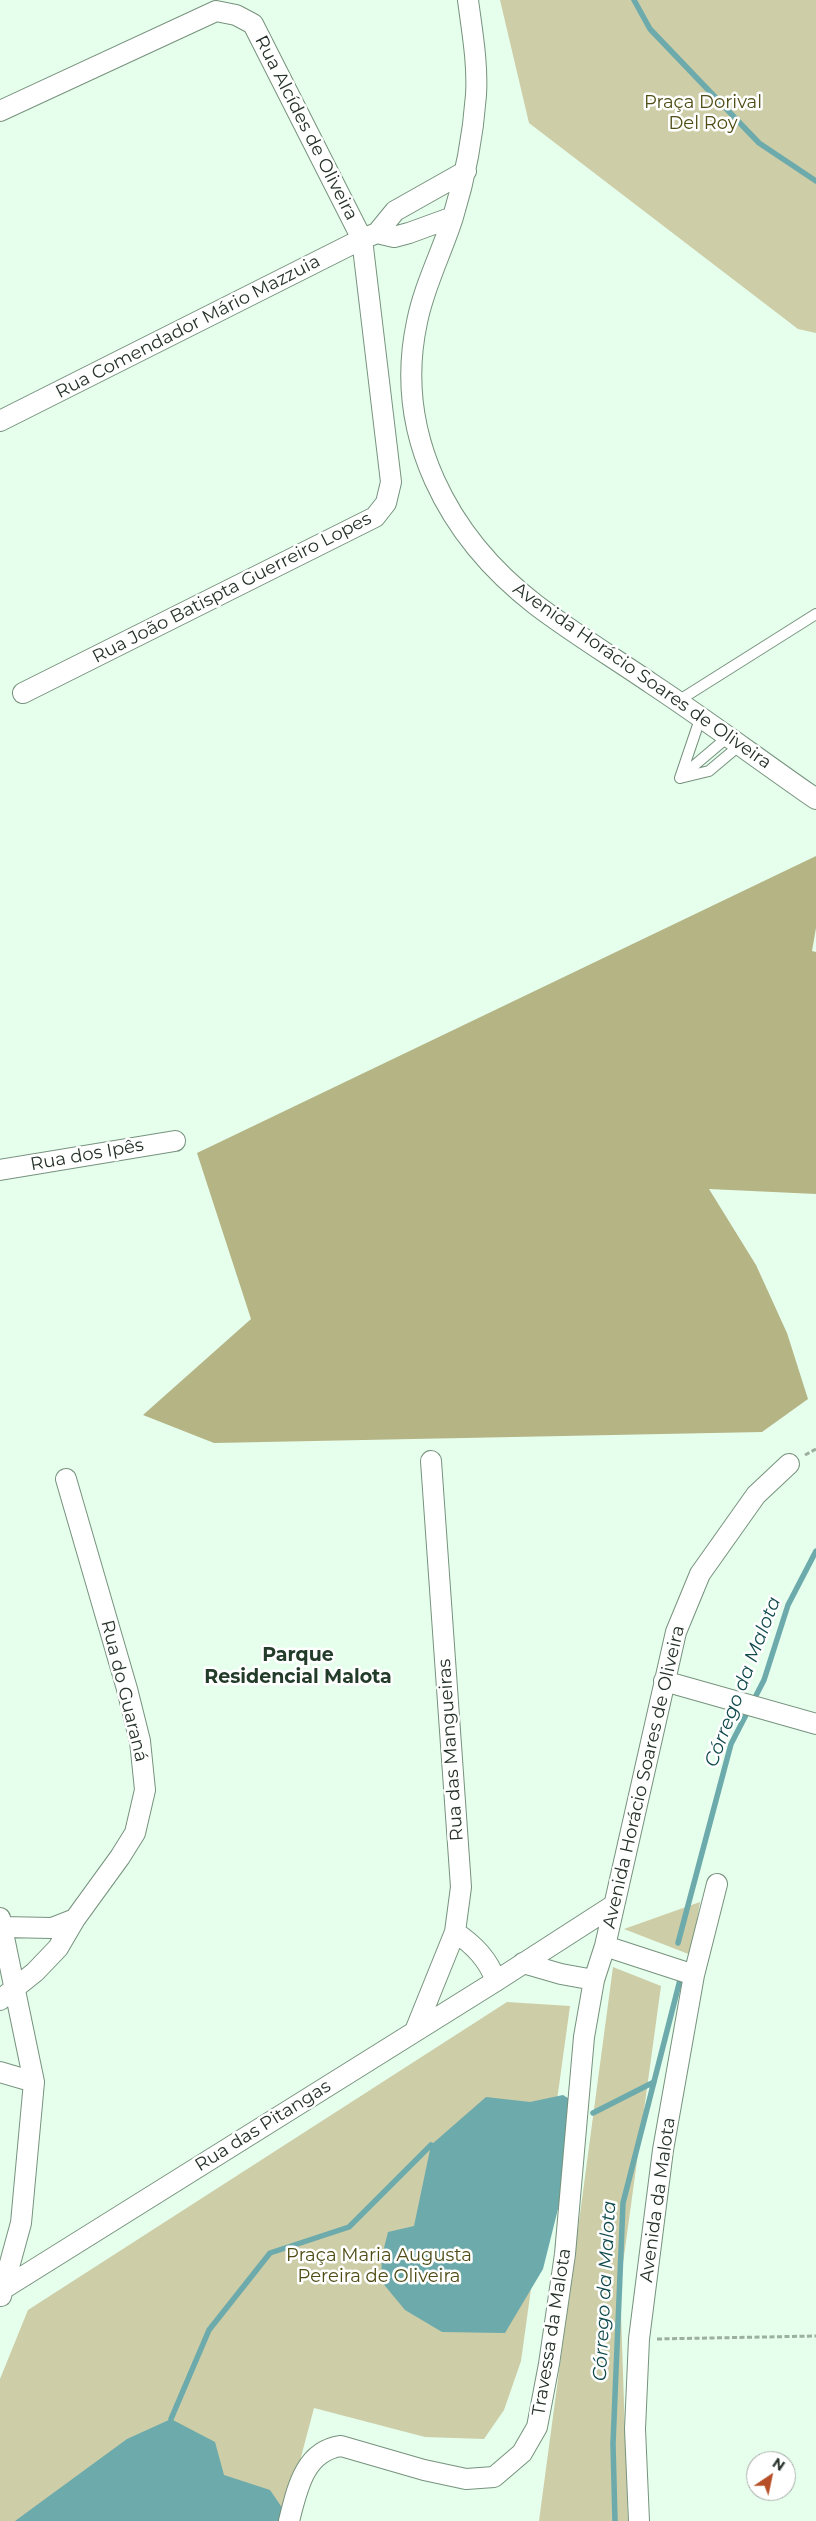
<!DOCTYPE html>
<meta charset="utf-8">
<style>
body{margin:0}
#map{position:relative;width:816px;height:2521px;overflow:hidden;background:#e6feec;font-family:Montserrat,sans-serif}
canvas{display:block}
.north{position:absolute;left:746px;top:2451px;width:50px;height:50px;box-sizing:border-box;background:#fff;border:1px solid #a8ada9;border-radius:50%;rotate:34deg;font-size:14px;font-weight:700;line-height:20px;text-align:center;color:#263229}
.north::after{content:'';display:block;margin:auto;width:18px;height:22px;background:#b64f28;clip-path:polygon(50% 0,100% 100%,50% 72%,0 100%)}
</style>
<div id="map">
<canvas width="816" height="2521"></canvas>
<div class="north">N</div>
</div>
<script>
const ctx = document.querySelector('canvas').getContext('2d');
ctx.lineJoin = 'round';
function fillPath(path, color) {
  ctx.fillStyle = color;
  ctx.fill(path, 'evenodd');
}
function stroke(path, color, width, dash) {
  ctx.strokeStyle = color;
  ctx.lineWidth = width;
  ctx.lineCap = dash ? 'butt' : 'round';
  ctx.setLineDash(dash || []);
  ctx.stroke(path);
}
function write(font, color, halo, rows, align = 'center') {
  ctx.font = font + ' Montserrat,sans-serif';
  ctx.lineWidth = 5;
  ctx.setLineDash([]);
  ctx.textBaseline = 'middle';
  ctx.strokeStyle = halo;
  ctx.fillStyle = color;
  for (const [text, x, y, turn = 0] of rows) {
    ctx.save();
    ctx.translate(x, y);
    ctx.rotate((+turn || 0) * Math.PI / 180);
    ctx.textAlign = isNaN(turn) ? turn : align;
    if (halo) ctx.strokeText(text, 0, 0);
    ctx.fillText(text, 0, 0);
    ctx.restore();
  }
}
fillPath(new Path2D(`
 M500 0H816V333L798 329 529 123Z
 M700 1902 691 1955 624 1929Z
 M613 1967 661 1986 620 2285 628 2521H539Z
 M507 2002 570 2006 521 2361 504 2410 484 2439 425 2437 314 2408 284 2521H0V2379L28 2310Z`), '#cdcda7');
fillPath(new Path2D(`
 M816 856V928L812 951 816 952V1194L709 1189 756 1265 787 1333 808 1399 762 1432 214 1443 143 1415 251 1319 197 1153Z`), '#b4b485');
fillPath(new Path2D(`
 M563 2095 571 2100 572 2123 559 2205 543 2269 505 2333 442 2332 405 2310 381 2281 382 2256 388 2232 414 2226 431 2145 486 2097 530 2102Z
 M171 2419 215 2442 224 2475 270 2490 283 2509 280 2521H15L127 2439Z`), '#6caaac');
stroke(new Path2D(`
 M634 0 650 29 759 143 816 181
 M678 1943 731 1744 764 1680 788 1605 816 1551
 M593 2113 654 2082
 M171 2419 209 2330 270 2253 349 2227 431 2145
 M615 2521 613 2444 623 2203 680 1980`), '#6caaac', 5.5);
const service = new Path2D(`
 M678 701 816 614
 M683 775 729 736
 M680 778 709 771 740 745
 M680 778 701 716`);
const minor = new Path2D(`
 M468 0C472 31 478 64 476 95 473 136 465 178 453 217 442 252 424 286 417 322 393 434 448 537 536 605 573 633 614 658 652 684 708 721 761 761 816 799
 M0 111 216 11 236 15 253 24 362 239 391 482 386 503 375 517 23 693
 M377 233 395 211 466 171
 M0 421 362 239 377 233 394 237 409 233 453 217
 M0 1170 175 1141
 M664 1681 816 1724
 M0 1918 34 2082 21 2223 1 2296
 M3 1927 52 1928 75 1919
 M455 1932C474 1945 488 1959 496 1981
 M605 1946 694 1975
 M523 1963 561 1974 594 1980
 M0 2000 35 1972 58 1948 75 1919 120 1857 135 1833 145 1790 140 1741 127 1689 66 1479
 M415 2031 455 1932 461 1887 431 1461
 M0 2072 34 2082
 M3 2289 496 1981 614 1905
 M289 2521C297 2490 304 2451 341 2446L424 2470 466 2479 494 2477 522 2453 537 2427 549 2364 565 2254 584 2037 594 1980 605 1946 676 1632 700 1574 756 1495 789 1464
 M639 2521 635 2429 639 2339 663 2150 694 1975 717 1884`);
stroke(service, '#76927d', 12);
stroke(minor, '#76927d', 22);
stroke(new Path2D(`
 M805 1455 816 1449
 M657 2339 816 2336`), '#9cafa0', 3, [5, 2.5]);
stroke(service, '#fff', 10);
stroke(minor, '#fff', 20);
write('18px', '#4f4d15', '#fff', [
 ["Praça Dorival",703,103],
 ["Del Roy",703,124],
 ["Praça Maria Augusta",379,2256],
 ["Pereira de Oliveira",379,2277]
]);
write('18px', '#263229', '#fff', [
 ["Rua Alcídes de Oliveira",306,128,63],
 ["Rua Comendador Mário Mazzuia",188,327,-27],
 ["Rua João Batispta Guerreiro Lopes",232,588,-27],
 ["Avenida Horácio Soares de Oliveira",642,676,35],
 ["Rua dos Ipês",87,1155,-10],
 ["Rua do Guaraná",124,1691,76],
 ["Rua das Mangueiras",451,1750,-94],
 ["Avenida Horácio Soares de Oliveira",644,1777,-77],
 ["Rua das Pitangas",263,2126,-32],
 ["Avenida da Malota",658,2200,-82],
 ["Travessa da Malota",552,2332,-81]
]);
write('bold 19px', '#233c2a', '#fff', [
 ["Parque",298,1655],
 ["Residencial Malota",298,1677]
]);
write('italic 19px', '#124b4d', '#fff', [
 ["Córrego da Malota",743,1682,-69],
 ["Córrego da Malota",605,2291,-87]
]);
</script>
